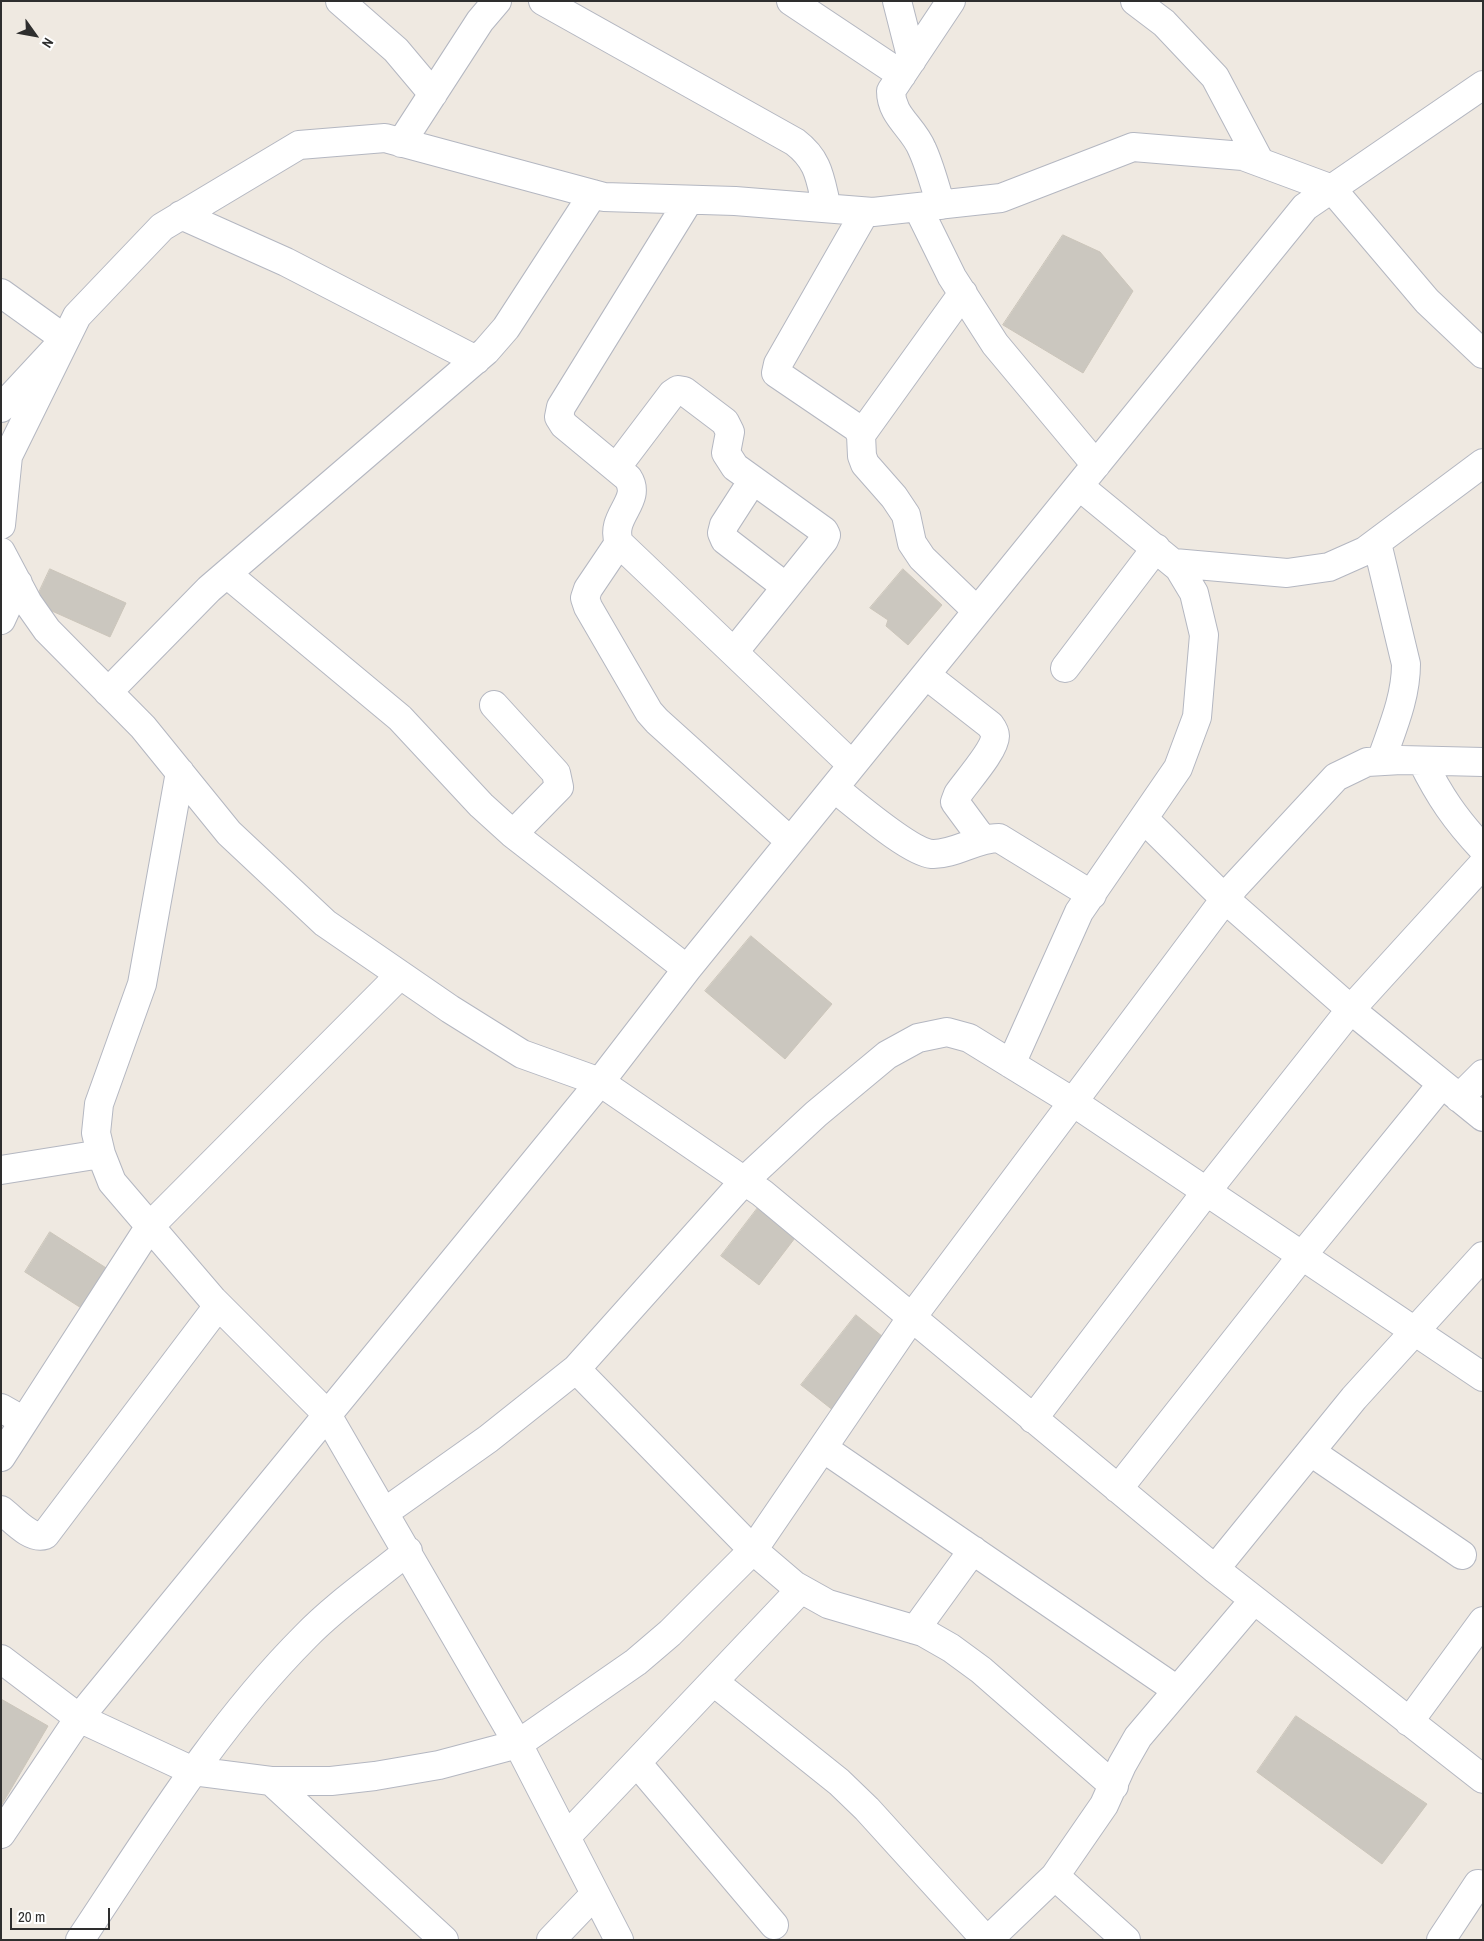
<!DOCTYPE html>
<style>
body{margin:0}
#map{position:relative;width:1484px;height:1941px;overflow:hidden;background:#efe9e1;font-family:"Archivo Narrow",sans-serif}
canvas{display:block}
.frame{position:absolute;inset:0;border:2px solid #2e2e2e;pointer-events:none}
.north{position:absolute;left:10px;top:10px;width:50px;height:50px;-webkit-text-stroke:4px #fff;paint-order:stroke;rotate:122deg;font-size:14px;font-weight:700;line-height:20px;text-align:center;color:#2e2e2e}
.north::after{content:'';display:block;margin:auto;width:18px;height:22px;background:#2e2e2e;clip-path:polygon(50% 0,100% 100%,50% 72%,0 100%)}
.scale{position:absolute;left:10px;top:1908px;width:100px;height:22px;box-sizing:border-box;border:2px solid #2e2e2e;border-top:0;padding-left:6px;font-size:15px;line-height:18px;white-space:nowrap;color:#2e2e2e;-webkit-text-stroke:4px #fff;paint-order:stroke}
</style>
<div id="map">
<canvas width="1484" height="1941"></canvas>
<div class="frame"></div>
<div class="north">N</div>
<div class="scale">20 m</div>
</div>
<script>
const ctx = document.querySelector('canvas').getContext('2d');
ctx.lineJoin = 'round';
function fillPath(path, color) {
  ctx.fillStyle = color;
  ctx.fill(path, 'evenodd');
}
function stroke(path, color, width, dash) {
  ctx.strokeStyle = color;
  ctx.lineWidth = width;
  ctx.lineCap = dash ? 'butt' : 'round';
  ctx.setLineDash(dash || []);
  ctx.stroke(path);
}
const building = new Path2D(`
 M1063 235 1100 252 1133 291 1083 373 1003 325Z
 M50 569 126 603 110 637 34 603Z
 M903 569 942 605 908 645 886 626 888 620 870 608Z
 M751 936 832 1004 785 1059 705 991Z
 M760 1205 798 1234 759 1285 721 1256Z
 M50 1232 114 1273 89 1313 25 1272Z
 M856 1315 888 1341 834 1411 801 1385Z
 M1 1699 48 1726 1 1806Z
 M1296 1716 1427 1804 1382 1864 1257 1772Z`);
fillPath(building, '#cbc7bf');
stroke(building, '#cbc5ba', 1);
const minor = new Path2D(`
 M340 1 396 50 433 94
 M543 1 795 142C820 161 820 180 827 208
 M791 1 902 75
 M897 1 912 60
 M1135 1 1164 23 1215 77 1260 162
 M401 143 480 21 497 1
 M689 200 561 407 559 417 564 425 628 478C643 501 609 516 619 543L852 765
 M941 205C935 187 930 166 922 149 913 127 891 116 891 91L951 1
 M918 208 952 277 995 344 1096 465
 M865 212 778 364 776 373 857 428 861 435 862 456 865 464 894 497 906 515 912 543 922 558 977 611
 M181 215 286 262 476 360
 M1 293 65 339 1 408
 M861 435 963 293
 M616 468 672 394 678 390 684 391 725 422 730 432 726 453 735 467 824 531 826 535 824 540 734 652
 M753 480 724 525 722 533 725 540 786 587
 M1 525 8 456 77 316 162 227 299 145 385 138 604 197 735 201 873 212 1001 198 1133 147 1243 156 1332 189 1427 301 1483 354
 M619 543 588 589 585 598 588 607 649 712 657 721 790 841
 M1377 543 1406 664C1406 698 1392 729 1381 761
 M1 552 28 603 47 630 143 727 229 833 325 923 450 1009 522 1054 600 1082 762 1193 1215 1569 1483 1779
 M1174 563 1287 573 1329 567 1365 551 1483 463
 M227 574 400 718 481 805 513 834 687 969
 M1 620 18 583
 M1065 668 1156 548
 M926 675 990 725C993 729 995 732 995 736 995 750 966 782 958 794L955 802 983 840
 M108 692 209 589 486 351 506 328 593 194
 M494 705 556 773 559 787 513 834
 M1422 761C1440 797 1455 819 1483 849
 M180 772 142 984 99 1104 96 1133 101 1154 112 1182 213 1300 326 1413 518 1744 619 1940
 M834 788C854 803 909 852 932 854 954 855 976 838 999 838L1092 895
 M1144 819 1225 899 1356 1014 1483 1117
 M1011 1064 1079 912 1178 768 1197 717 1204 635 1194 593 1179 568 1079 486
 M1459 1098 1483 1074
 M1 1170 101 1154
 M576 1369 753 1550 794 1585 828 1604 923 1632 951 1648 981 1670 1114 1786
 M1 1408 24 1421
 M1033 1419 1206 1192 1351 1009 1483 864
 M823 1448 1177 1690
 M1311 1452 1462 1555
 M1 1457 150 1226 400 975
 M1118 1489 1301 1257 1442 1084
 M1 1510C13 1519 30 1540 45 1535L218 1306
 M385 1512 488 1439 576 1369 745 1180 816 1114 887 1055 918 1038 947 1032 969 1038 1073 1102 1483 1377
 M1215 1569 1354 1398 1483 1256
 M915 1630 973 1550
 M1 1659 79 1718 600 1082 687 969 1305 207 1483 85
 M714 1682 839 1782 867 1809 986 1940
 M1409 1722 1483 1621
 M637 1763 774 1925
 M271 1781 444 1940
 M1 1834 79 1718 193 1771 271 1781H331L375 1776 439 1765 518 1744 636 1662 670 1633 753 1550 912 1317 1234 887 1336 777 1367 762 1401 760 1483 762
 M566 1837 801 1589
 M1055 1876 1126 1940
 M80 1940C150 1835 216 1726 306 1636 336 1605 374 1579 408 1551
 M551 1940 595 1894
 M988 1940 1055 1876 1104 1805 1122 1765 1138 1737 1254 1600
 M1441 1940 1478 1884`);
stroke(minor, '#b4b7c1', 30);
stroke(minor, '#fff', 28);
</script>
